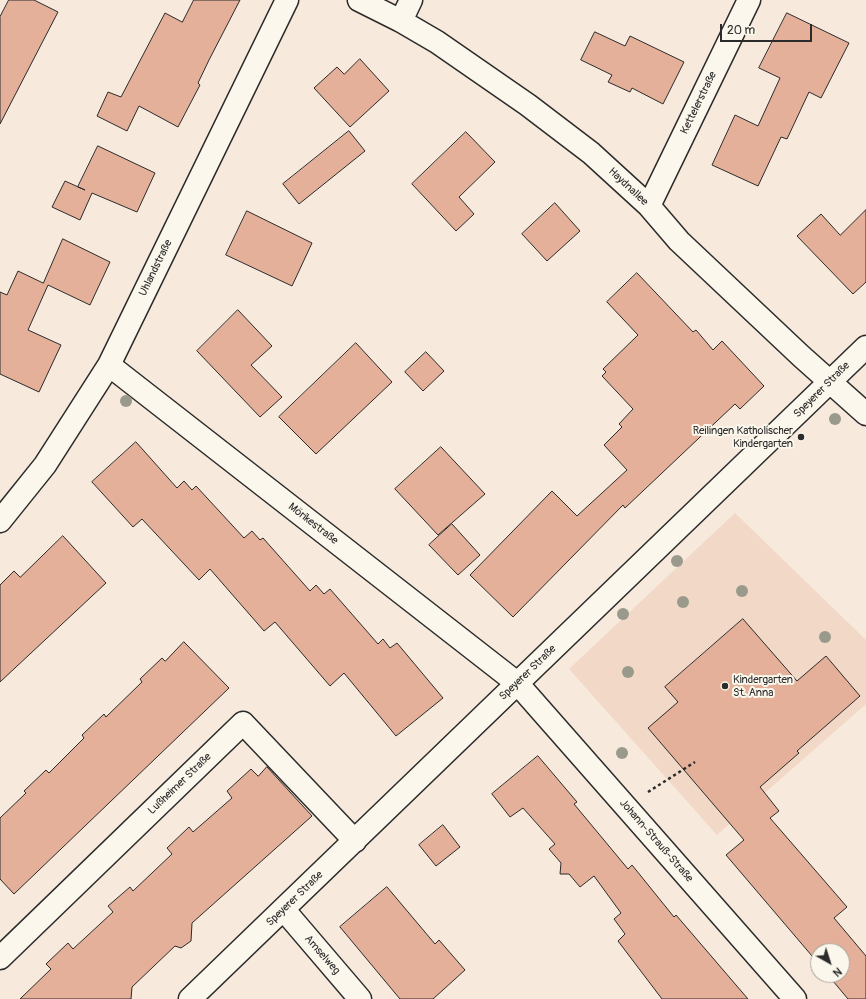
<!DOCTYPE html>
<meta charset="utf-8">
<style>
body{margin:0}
#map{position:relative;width:866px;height:999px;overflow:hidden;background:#f7e9db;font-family:Pangolin,sans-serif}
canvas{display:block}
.north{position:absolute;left:810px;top:943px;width:40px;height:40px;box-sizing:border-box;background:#fbf7ec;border:1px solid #a8a59f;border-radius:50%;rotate:141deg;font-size:11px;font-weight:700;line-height:16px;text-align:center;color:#2b2b2b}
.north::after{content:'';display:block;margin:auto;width:14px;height:18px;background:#2b2b2b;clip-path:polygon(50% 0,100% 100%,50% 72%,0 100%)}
.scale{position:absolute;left:720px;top:24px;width:92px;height:18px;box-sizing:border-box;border:2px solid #2b2b2b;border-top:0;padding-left:5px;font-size:12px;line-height:14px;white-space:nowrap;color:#2b2b2b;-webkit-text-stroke:3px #fbf7ec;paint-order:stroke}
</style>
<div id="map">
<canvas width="866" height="999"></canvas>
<div class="north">N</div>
<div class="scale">20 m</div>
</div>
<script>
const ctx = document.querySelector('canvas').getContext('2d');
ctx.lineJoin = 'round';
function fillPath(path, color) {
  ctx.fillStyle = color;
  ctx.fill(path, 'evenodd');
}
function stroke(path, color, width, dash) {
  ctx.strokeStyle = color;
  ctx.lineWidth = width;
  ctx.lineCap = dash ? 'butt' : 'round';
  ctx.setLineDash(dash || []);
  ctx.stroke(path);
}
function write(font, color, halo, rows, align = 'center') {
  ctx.font = font + ' Pangolin,sans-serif';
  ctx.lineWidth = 4;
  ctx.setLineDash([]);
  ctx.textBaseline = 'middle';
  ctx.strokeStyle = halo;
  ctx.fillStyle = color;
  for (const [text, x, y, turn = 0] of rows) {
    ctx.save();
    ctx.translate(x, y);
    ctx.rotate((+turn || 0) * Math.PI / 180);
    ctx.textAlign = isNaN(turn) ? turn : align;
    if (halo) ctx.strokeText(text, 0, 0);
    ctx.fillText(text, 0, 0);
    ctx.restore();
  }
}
fillPath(new Path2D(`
 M735 513 866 640V704L717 835 569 669Z`), '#f2d8c7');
const building = new Path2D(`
 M9 0H34L58 12 0 124V17Z
 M194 0H240L209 60 198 83 200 85 178 127 139 106 127 131 97 116 108 92 121 97 165 13 182 22Z
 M787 13 849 43 821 98 809 92 787 139 781 137 758 186 712 165 735 115 758 126 780 78 759 68Z
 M595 32 625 46 630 36 684 62 663 104 632 88 630 92 608 82 612 75 581 60Z
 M360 59 389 91 350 127 314 88 337 67 344 74Z
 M349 131 365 151 299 204 283 184Z
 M466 132 495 162 459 197 474 214 456 231 412 184Z
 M98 146 155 173 137 212 92 193 80 220 52 207 65 181 85 190 78 187Z
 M555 203 580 231 547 261 522 234Z
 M866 210V282L853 294 797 236 821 214 840 235Z
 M247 211 312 243 292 286 226 255Z
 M63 239 110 262 90 305 48 285 28 330 61 345 39 392 0 374V292L7 295 18 271 43 283Z
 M637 273 693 332 696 330 713 350 722 341 764 386 740 409 735 404 625 508 623 505 513 617 470 575 552 491 577 516 627 470 604 445 622 427 619 424 633 409 602 376 606 372 603 369 638 335 607 302Z
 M238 310 272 346 251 365 282 397 260 417 197 351Z
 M356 343 392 382 316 454 279 417Z
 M426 352 444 371 423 391 405 372Z
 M136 442 177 488 184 481 192 490 196 486 244 538 252 531 260 540 263 538 310 591 316 585 324 594 330 589 378 644 383 639 390 648 397 643 443 698 396 736 344 673 330 686 275 622 264 631 210 569 199 580 142 519 133 527 92 482Z
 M441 447 485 494 438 535 395 489Z
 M452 524 480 555 458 575 429 545Z
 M63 536 106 583 0 682V585L14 571 20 577Z
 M743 619 797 681 826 656 860 696 797 751 799 753 760 787 779 811 770 818 847 907 834 918 866 956V999H848L828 975H842V951H818V963L726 855 744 840 648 728 678 702 665 687Z
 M184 642 229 688 14 894 0 879V818L26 793 24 791 46 770 49 773 84 738 82 735 104 714 106 717 142 682 140 679 162 658 165 661Z
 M538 756 577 802 574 804 628 869 632 865 674 917 676 915 748 999H662L618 941 625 934 614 919 621 913 594 876 580 887 569 874H560L561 863 549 849 555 844 523 808 510 817 492 794Z
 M267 767 312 816 192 923 191 941 181 948 175 946 132 987 131 999H20L51 969 46 964 68 943 73 949 113 912 108 906 130 887 133 891 172 854 167 848 189 827 193 832 232 798 227 791 251 769 258 776Z
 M443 825 460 847 436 866 419 845Z
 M387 887 435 944 439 940 465 970 433 999H400L340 927Z`);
fillPath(building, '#e5b099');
stroke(building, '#2b2b2b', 1);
const street = new Path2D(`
 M359 0 401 21 437 42 528 105 591 153 649 206 679 241 801 356 866 414
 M401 21 411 0
 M649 206 749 0
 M109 365 517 683 795 999
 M0 521 45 465 109 365 287 0
 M284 910 360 999
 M0 958 243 723 355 841
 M190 999 866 347`);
stroke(street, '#2b2b2b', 25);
stroke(new Path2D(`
 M648 792 695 762`), '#2b2b2b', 2.5, [3, 3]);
stroke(street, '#fbf7ec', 22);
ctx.fillStyle = '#999a8c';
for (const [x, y] of [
 [126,401],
 [835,419],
 [677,561],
 [742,591],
 [683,602],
 [623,614],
 [825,637],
 [628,672],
 [622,753]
]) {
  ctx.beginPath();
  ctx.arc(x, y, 6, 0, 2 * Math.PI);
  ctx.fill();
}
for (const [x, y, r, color] of [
 [801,437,4,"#2b2b2b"],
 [725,686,4,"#2b2b2b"]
]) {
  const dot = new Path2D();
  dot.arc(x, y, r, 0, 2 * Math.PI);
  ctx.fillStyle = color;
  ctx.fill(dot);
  stroke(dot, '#fbf7ec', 1.5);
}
write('11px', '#2b2b2b', '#fbf7ec', [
 ["Kettelerstraße",699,103,-64],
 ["Haydnallee",628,187,43],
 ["Uhlandstraße",156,268,-64],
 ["Speyerer Straße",822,390,-45],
 ["Mörikestraße",313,524,38],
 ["Speyerer Straße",528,673,-44],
 ["Lußheimer Straße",180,784,-44],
 ["Johann-Strauß-Straße",656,841,49],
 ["Speyerer Straße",295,899,-44],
 ["Amselweg",322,955,49]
]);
write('11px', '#2b2b2b', '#fbf7ec', [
 ["Reilingen Katholischer",793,431],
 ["Kindergarten",793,444],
 ["Kindergarten",733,680,"left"],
 ["St. Anna",733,693,"left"]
], 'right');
</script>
